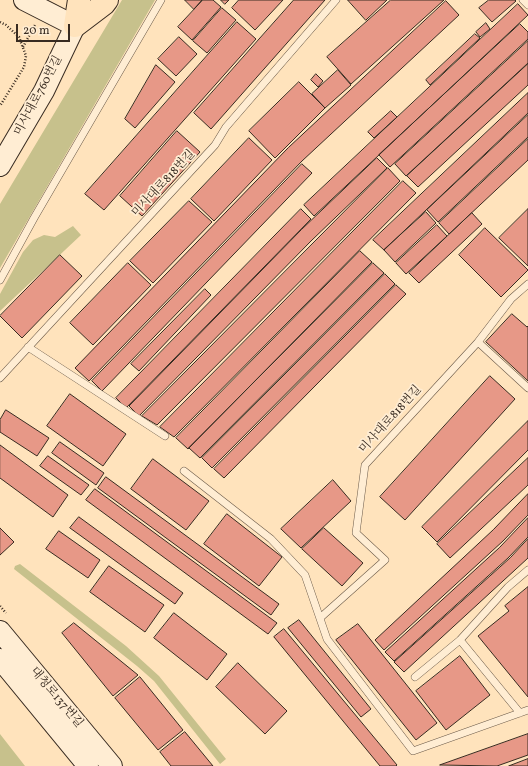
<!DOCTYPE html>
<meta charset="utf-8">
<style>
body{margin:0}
#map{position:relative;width:528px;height:766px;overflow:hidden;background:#ffe3bc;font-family:Vollkorn,serif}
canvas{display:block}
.scale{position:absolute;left:16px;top:24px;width:54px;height:18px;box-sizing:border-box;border:2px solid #382b21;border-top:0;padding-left:5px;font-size:12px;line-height:14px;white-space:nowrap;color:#382b21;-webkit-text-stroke:3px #ffedd3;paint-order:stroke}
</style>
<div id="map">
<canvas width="528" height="766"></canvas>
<div class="scale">20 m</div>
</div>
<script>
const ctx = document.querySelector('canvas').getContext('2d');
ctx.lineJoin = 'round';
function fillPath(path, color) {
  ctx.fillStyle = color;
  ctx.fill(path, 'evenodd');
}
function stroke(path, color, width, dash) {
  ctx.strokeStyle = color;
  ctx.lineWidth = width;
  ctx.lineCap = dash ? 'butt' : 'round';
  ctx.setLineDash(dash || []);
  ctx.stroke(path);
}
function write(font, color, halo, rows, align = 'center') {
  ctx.font = font + ' Vollkorn,"Noto Serif KR",serif';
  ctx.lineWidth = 3.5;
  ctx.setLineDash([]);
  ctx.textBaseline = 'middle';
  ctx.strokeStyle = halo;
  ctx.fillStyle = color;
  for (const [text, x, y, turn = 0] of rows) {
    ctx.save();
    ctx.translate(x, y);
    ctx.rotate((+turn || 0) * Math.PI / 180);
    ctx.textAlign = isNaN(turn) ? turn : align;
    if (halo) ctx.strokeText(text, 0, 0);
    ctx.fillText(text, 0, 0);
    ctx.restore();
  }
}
fillPath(new Path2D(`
 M122 0H155L0 268V204Z
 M73 226 81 235 0 311V294L23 252 33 240 44 235 55 237Z
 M20 564 126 646 159 676 226 759 220 764 154 681 137 666 14 569 15 566Z
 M0 734 25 766H0Z`), '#c7c18c');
const building = new Path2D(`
 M185 0H202L194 9Z
 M203 0H213L221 7 192 40 178 27Z
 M221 0H229L225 4Z
 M239 0H283L255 30 232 8Z
 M294 0H325L211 129 194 113Z
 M348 0H387L366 20Z
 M391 0H444L351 84 327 57Z
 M489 0H515L516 1 492 22 479 8Z
 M446 1 459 15 302 161 89 381 75 368 288 148Z
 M518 4 528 15 314 216 304 205Z
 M222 8 236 20 207 53 193 41Z
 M237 22 256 39 104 210 85 194Z
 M486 23 490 29 480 37 476 32Z
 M520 24 528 32V39L390 167 379 155Z
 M475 34 480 38 430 85 426 80Z
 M179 37 197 54 176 76 158 59Z
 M528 41V63L406 176 395 164Z
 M528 64V85L418 187 407 176Z
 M156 65 175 82 135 128 125 119Z
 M338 70 351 85 325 108 312 94Z
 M316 74 323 81 318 87 311 80Z
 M299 82 325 108 275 158 249 131Z
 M528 93V113L384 250 373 240Z
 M391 111 397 117 374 138 368 132Z
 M528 115V137L438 222 427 210Z
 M177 131 200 152 142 216 120 196Z
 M249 138 272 160 214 221 191 199Z
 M528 139V160L449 234 439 223Z
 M377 158 387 168 311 241 139 416 129 406 301 230Z
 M302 164 312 173 102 391 92 381Z
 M388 168 400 181 157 425 142 416Z
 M403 181 416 193 174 437 160 427Z
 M189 201 212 222 153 283 130 261Z
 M301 209 311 219 126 408 116 398Z
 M528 209V266L499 238Z
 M426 212 436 223 395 262 384 250Z
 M472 213 482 224 419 283 409 273Z
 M437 225 447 236 406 274 396 263Z
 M485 228 528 270 501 297 459 255Z
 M360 251 372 262 188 449 176 438Z
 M60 255 82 276 22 338 0 316Z
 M128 263 151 285 93 345 70 323Z
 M373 263 384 273 200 458 189 448Z
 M385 274 395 284 212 468 202 458Z
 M396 285 406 294 224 478 214 469Z
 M205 289 211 295 139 371 131 364Z
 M512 314 527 327 528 326V381L486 342Z
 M490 376 515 399 405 520 380 497Z
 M70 394 126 434 103 466 47 426Z
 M6 410 49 438 37 456 0 432V420Z
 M528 421V450L437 542 422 527Z
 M60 442 104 473 96 485 52 453Z
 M0 445 68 495 53 517 0 478Z
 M48 456 89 485 81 495 40 466Z
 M528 458V485L450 558 437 544Z
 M153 459 209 501 186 530 131 489Z
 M106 477 279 604 271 615 98 488Z
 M333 480 351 501 301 548 281 529Z
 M95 489 277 623 268 634 86 500Z
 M528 494V515L503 541 384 650 375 640 493 530Z
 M227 514 282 557 259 586 204 544Z
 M79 517 183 593 175 604 70 528Z
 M528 518V537L508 558 394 661 385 652 499 548Z
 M0 528 14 542 0 555Z
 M324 528 363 563 342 586 302 549Z
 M59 531 100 560 88 578 46 549Z
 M528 539V558L404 672 394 662 510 558Z
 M109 566 164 605 145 632 90 592Z
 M528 587V697L478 636 509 611 505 606Z
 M174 613 227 654 207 680 154 638Z
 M299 620 371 709 361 717 288 628Z
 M74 623 138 675 113 696 62 633Z
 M358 624 437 723 416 740 336 640Z
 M284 629 397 765 396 766H380L274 637Z
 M460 656 490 695 446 730 416 691Z
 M238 663 287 711 265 734 216 687Z
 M140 677 183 730 158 750 115 698Z
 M185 732 213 766H171L160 752Z
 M528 734V755L497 766 440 765Z
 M528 759V766H509Z`);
fillPath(building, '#e79887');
stroke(building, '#382b21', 1);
const lane = new Path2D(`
 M523 0 528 5
 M0 280 34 218 161 0
 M478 342 528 388
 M28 347 165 436
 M0 378 215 145 226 127 336 0
 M184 471 271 539 305 575 327 639 413 751 528 710
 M320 618 385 560 356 533 365 465 478 342 511 299 528 284
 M460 640 520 713
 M415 677 460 640 508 587 528 570`);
const secondary = new Path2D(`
 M0 166 44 91 75 26 24 0
 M0 631 112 766
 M0 659 88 766`);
const primary = new Path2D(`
 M75 26 104 4 107 0
 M75 26 79 0`);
stroke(lane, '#6a5948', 8);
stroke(secondary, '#382b21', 22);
stroke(primary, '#382b21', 24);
stroke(new Path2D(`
 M0 22 6 25 19 37 26 56 24 67 0 106
 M23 47 35 25
 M0 606 6 613`), '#382b21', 2.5, [1, 2]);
stroke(lane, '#ffedd3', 7);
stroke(secondary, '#ffedd3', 20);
stroke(primary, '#ffe3bc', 22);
write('12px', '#382b21', '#ffedd3', [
 ["미사대로760번길",39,96,-62],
 ["미사대로818번길",164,184,-47],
 ["미사대로818번길",391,420,-48],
 ["대청로137번길",56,698,50]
]);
</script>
